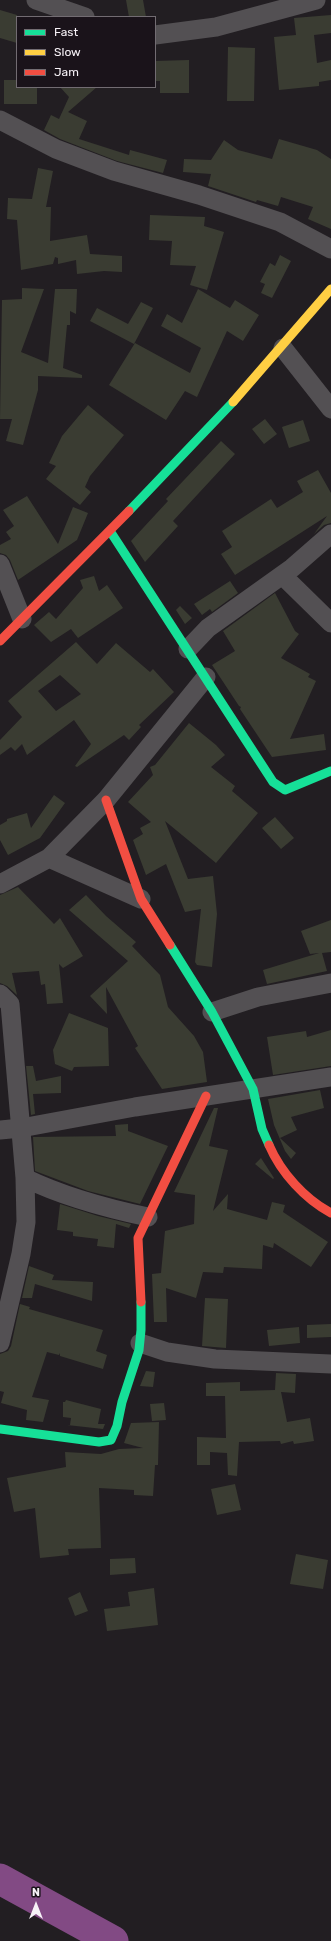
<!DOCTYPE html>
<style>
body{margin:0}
#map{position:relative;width:331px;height:1941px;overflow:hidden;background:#221e22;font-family:Rubik,sans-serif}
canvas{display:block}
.legend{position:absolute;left:16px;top:16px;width:140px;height:72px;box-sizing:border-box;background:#1a131a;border:1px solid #726c72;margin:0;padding:5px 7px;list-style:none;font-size:12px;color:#f7f2f7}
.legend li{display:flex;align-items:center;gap:8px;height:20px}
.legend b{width:20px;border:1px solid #726c72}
.north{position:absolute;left:16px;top:1885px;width:40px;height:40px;-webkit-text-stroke:3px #1a131a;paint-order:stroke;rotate:0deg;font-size:11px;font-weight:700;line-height:16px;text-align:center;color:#f7f2f7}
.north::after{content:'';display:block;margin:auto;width:14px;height:18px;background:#f7f2f7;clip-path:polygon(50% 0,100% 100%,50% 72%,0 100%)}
</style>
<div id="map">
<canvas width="331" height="1941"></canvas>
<ul class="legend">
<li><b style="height:5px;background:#16e098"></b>Fast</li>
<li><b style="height:5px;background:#ffcf43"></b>Slow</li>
<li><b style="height:5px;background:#f24e42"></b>Jam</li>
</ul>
<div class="north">N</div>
</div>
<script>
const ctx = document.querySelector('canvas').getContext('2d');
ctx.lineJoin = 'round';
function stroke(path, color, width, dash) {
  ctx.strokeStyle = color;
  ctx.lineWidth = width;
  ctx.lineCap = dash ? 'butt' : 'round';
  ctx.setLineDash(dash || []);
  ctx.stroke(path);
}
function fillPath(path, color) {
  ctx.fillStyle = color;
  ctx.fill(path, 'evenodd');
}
stroke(new Path2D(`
 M0 1879 113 1941`), '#824a84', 31);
fillPath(new Path2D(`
 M126 0H143L146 17H129Z
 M0 10 17 15V43L0 38Z
 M331 15V33L314 35 317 63 331 60V80L319 82V86L279 90 274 37 296 35 294 18Z
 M228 47 255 48 254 101H227Z
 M189 60V93H160V81H155V61Z
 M4 80H17V87H37V104H4Z
 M60 87H97L68 112 87 121 79 139 129 155 130 150 167 160 163 173 117 161 60 139 44 130 51 115 59 119 69 97Z
 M279 139 317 150 331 159V229L308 219 313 207 281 197 278 206 257 200 256 202 208 186 211 174 183 172 184 159 211 160 224 140 238 150 272 159Z
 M38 168 53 171 46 207H51L50 241 87 235 90 254 122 256V272L104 271 77 274 76 260 58 264V258L55 257 53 264 21 270 17 220 7 219 8 198 32 199Z
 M150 215 205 217 204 226 224 232 207 290 190 285 196 266 170 265 172 241 149 240Z
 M280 255 291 261 272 298 261 293 265 284 260 282 270 263 275 266Z
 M22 288 44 289 21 352 48 363 55 289H77L76 314 70 311V325H67L63 368 82 375V378L38 376V390L23 445 6 441 12 419H0L2 300 22 299Z
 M198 289 230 308 235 300 259 315 243 341 227 331 197 397 185 391 166 420 109 385 135 343 190 373 201 348 161 326 167 314 182 323Z
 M141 302 153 308 134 344 90 321 97 308 128 324Z
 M88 405 124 435 90 476 85 487 91 492 80 505 46 479 56 466 49 463 62 436Z
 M265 419 277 434 264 444 252 429Z
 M303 420 310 441 289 448 282 427Z
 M221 441 235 454 173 521 178 526 145 562 131 541 168 501 166 499Z
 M318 470 331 493V523L324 525 314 534 327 516 235 575 221 554 232 547 222 531 271 499 277 508 303 492 297 481Z
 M27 496 58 544 73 507 88 513 77 540 18 580 10 560 6 555 0 553V545L11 539 6 532 14 526 3 510Z
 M94 576 99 591 107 585 123 608 78 638 71 629 51 642 34 625 49 612 56 619 83 588 80 580Z
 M230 581 238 593 212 612 210 609 202 615 194 604Z
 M275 593 295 631 299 634 281 658 310 674 308 677 316 681 290 739 324 734 326 750 272 757 240 709 241 707 239 706 212 665 235 651 223 631Z
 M180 606 192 618 185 624 176 610Z
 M76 642 97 664 116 643 150 672 153 669 174 692 139 725 141 727 129 740 124 735 77 767 75 766 91 744 74 720 27 755 22 744 15 751 11 747 0 755V740L22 717 8 701ZM60 675 81 694 56 711 38 691Z
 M189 723 216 745 225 755 211 767 235 786 232 791 258 813 216 863 165 821 188 879 213 876 217 914 212 967 197 965 195 962 201 909 185 912 166 864 146 875 133 840 143 834 140 828 151 822 128 802 153 775 150 767 155 765Z
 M54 795 65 803 40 838 8 855 0 840V825L7 821V819L27 813 31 828Z
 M275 817 294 838 281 849 262 828Z
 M18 887 54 924 60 918 83 956 63 968 59 964 63 1003 47 1004 45 984 41 985 39 971 12 973 17 995 7 986 0 983V895Z
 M86 895 106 916 136 942 132 946 160 975 168 1007 194 1036 203 1052 207 1082 162 1089 135 1048 138 1046 106 987 107 1014 90 996 128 961 69 910Z
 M331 920V952L322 953 327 971 267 984 263 970 319 953 310 954 301 931Z
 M69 1013 108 1028 109 1066 74 1067 72 1071 55 1064 53 1050Z
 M331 1030V1066L273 1075 267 1037 306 1031 307 1037Z
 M26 1066H33L36 1081 61 1076V1093L33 1094 35 1114 31 1115Z
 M320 1090 324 1108 291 1117 297 1130 280 1138 296 1153 291 1159 285 1151 274 1125 268 1099Z
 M214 1108H218L209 1146 228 1150 213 1211 228 1194 227 1209 267 1220 272 1202 285 1205 283 1212 328 1242 311 1267 274 1243 273 1248 263 1245 262 1269 224 1267 223 1273 203 1272 196 1298 166 1288 167 1322H154L152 1274 161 1273 165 1231 194 1224 195 1195 174 1192Z
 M128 1124V1131L168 1146 140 1204 88 1191 35 1171 33 1137 116 1136 115 1125Z
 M261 1158 274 1178 273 1179 255 1164Z
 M60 1204 98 1216 131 1224 129 1228 116 1224 114 1248 97 1246 98 1239 73 1236V1232L57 1230Z
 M29 1266 54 1275 52 1280 93 1282 92 1301 35 1284 32 1298H22Z
 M205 1298 228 1299 226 1348 202 1346Z
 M20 1304 30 1307 29 1309 103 1330 96 1351 107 1355 103 1369 60 1356V1353L59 1355 47 1352 32 1397 49 1400 43 1422 26 1420 27 1410 1 1403 4 1392 0 1391V1354L8 1351 11 1346Z
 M331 1324V1337L307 1338V1325Z
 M299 1327 300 1343 269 1346 267 1330Z
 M146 1371 155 1372 153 1387 140 1386Z
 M276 1373 296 1374 295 1393 281 1392 287 1422 310 1418 314 1441 294 1444 293 1441 281 1444 280 1441 239 1442 237 1476 228 1475 227 1453 210 1452V1465H197V1437L226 1438 225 1396H206V1383L240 1382V1391L275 1390Z
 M66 1400 101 1409 98 1424H105L103 1429 67 1425H70L71 1418 63 1417V1402H65Z
 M164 1403 166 1420 152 1421 150 1404Z
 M159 1422 158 1465H155L153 1496 134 1495V1490L99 1488 101 1548 68 1549 69 1555 40 1558 35 1508 14 1512 7 1478 66 1467 65 1452 101 1454 119 1449 143 1448 124 1443 131 1423Z
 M235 1484 241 1510 217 1515 211 1489Z
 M296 1554 328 1560 323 1589 290 1584Z
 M135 1558 136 1573 110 1575V1559Z
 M154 1588 158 1625 107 1631 104 1609 130 1606 128 1592Z
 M80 1592 88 1611 75 1616 68 1598Z`), '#3a3c32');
stroke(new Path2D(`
 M36 0 85 17
 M155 35 216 27 316 0
 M0 120 56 149 114 171 199 195 280 222 331 249
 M283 348 331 409
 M0 564 22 619
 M282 575 331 623
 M188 649 208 628 292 568 331 534
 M49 858 141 899
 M0 884 49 858 106 800 206 677
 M0 994 10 1004 25 1178 26 1222 21 1254 0 1343
 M212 1012 258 997 331 983
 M0 1130 21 1128 135 1107 331 1077
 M25 1178C64 1197 105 1208 148 1217
 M140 1343 167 1352 215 1359 331 1364`), '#535053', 19);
stroke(new Path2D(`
 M129 511 233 402
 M110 531 273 782 285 790 331 771
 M170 945 212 1012 253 1089 262 1129 269 1145
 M0 1429 99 1442 111 1440 117 1426 122 1402 139 1350 141 1330V1302`), '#16e098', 9);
stroke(new Path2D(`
 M233 402 331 289`), '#ffcf43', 9);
stroke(new Path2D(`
 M0 641 129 511
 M106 800 141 899 170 945
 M269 1145C281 1173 305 1199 331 1213
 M141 1302 138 1238 206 1096`), '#f24e42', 9);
</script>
